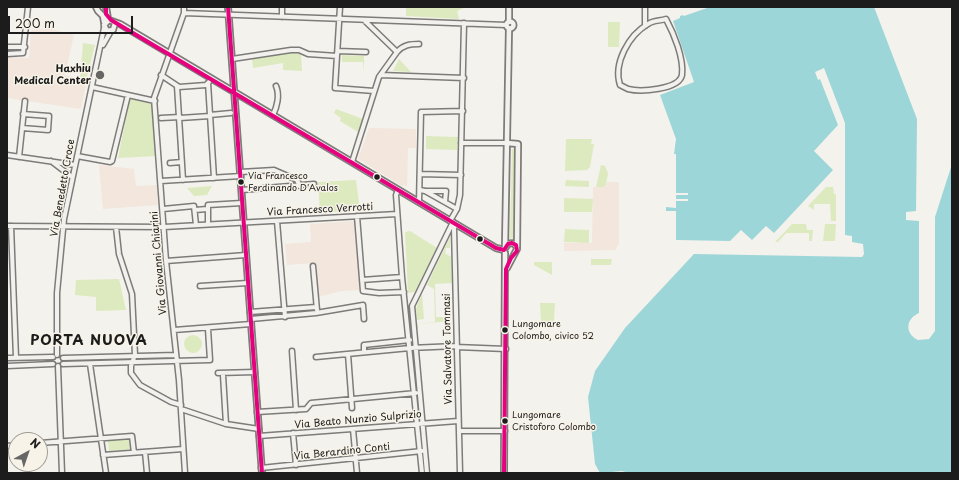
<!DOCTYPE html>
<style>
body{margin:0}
#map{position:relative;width:959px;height:480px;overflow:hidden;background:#f4f2ec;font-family:"Playpen Sans",sans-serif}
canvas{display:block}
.frame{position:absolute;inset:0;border:8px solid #1c1c1c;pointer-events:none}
.north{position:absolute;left:8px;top:432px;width:40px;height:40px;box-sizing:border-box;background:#f7f3e8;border:1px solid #9f9d96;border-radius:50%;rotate:40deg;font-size:11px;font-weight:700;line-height:16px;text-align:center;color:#1c1c1c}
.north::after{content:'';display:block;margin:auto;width:14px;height:18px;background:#686765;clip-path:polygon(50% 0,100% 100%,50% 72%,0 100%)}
.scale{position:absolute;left:8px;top:16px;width:125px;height:18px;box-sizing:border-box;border:2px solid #1c1c1c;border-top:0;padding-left:5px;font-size:12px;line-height:14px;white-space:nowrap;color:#1c1c1c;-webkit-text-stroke:3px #f7f3e8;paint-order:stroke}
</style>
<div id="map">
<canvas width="959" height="480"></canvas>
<div class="frame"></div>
<div class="north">N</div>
<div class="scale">200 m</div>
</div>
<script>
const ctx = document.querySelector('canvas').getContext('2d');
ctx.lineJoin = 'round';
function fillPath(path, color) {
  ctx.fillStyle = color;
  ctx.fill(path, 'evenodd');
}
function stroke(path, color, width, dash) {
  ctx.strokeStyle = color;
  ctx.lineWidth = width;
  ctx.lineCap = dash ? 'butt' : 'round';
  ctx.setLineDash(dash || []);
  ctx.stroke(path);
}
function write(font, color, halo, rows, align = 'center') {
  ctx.font = font + ' "Playpen Sans",sans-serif';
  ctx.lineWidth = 3;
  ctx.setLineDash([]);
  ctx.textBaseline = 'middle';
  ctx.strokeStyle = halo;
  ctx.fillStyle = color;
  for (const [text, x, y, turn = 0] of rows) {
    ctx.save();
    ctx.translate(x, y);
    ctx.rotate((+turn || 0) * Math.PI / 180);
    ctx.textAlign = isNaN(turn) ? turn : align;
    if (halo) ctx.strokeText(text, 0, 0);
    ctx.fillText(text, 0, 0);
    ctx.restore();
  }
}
fillPath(new Path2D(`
 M52 29 74 35 65 75 76 78 75 81 86 86 81 109 7 98V57L29 58 31 30Z
 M369 128 416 129V148H408L407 187 404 185 402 186 358 159Z
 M99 165 134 169 136 186 157 185 158 205 103 209Z
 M607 182H619V243L615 250 564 251V243H592L593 187H603L606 185Z
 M355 221 360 290 342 291 318 297 316 263 287 265 285 244 311 242 310 224Z`), '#f2e6dd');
fillPath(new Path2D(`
 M406 7H466L457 11 459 19 406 16Z
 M608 22H620L619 47H608Z
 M83 43 95 45 86 81 80 79Z
 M288 51 301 53 302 71 283 70V63L253 68 252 58Z
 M342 55 364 56V73L363 62H342Z
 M399 59 411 72 393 71Z
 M130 98 152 104 157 156 118 158Z
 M336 109 363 119 358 132 340 121 341 118 334 113Z
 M426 136 458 137 457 150 426 149Z
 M566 139H592L591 144H594L590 167 587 170 565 171Z
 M512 149 516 150 513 239 510 238Z
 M601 165 605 166 608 173 606 185 603 187H596Z
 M356 180 360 210 320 213 318 182Z
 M566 180 589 181V187L565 186Z
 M212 186 207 195 194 196 187 188Z
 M826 187H833L834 194H836V221H831L830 204H814V210L808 206Z
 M564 198 593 199 592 212H564Z
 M792 224H806L807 230H813L812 241H809V233H786L778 242H775Z
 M825 224H836L835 241H823Z
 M565 229 589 230V243L564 242Z
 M410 231 437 248 415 292 408 293 405 232Z
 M450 237V248H446L445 253 451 257 452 283 435 284 436 317H451V321L418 324V336L417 324 435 322 434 289 427 285Z
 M591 259H612L611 265H591Z
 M534 262H552V275L534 265Z
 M119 279 126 310 96 311V297L75 295 76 280Z
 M422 293 424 319 417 320 416 309Z
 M540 303H555L554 322H541Z
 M184 344a9 9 0 1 1 18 0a9 9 0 1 1-18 0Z
 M131 438 132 449 109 451 108 441Z`), '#ddeabf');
fillPath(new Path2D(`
 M710 7H874L917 119 916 211 906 212V220L919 221V313C905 319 905 334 918 340L929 339 935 331V217L952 164V473H629L622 471 600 473 595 464 588 397 595 371 625 328 694 254 862 257 864 254 863 244 852 242V236L845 235V123L824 68 815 72 818 80 820 79 838 125 814 151 833 170 774 233 766 226 752 240 741 230 730 241 676 240V211H666V207L676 208V201H688V199H676V195H688V193H676V154H674L676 139 660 95 694 82 673 21 680 18V16L683 15 684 16Z`), '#9dd6d8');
const minor = new Path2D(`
 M184 7V13L154 98 166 261 179 380 185 473
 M340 7 335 88 374 91
 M184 13 506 25
 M282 17V7
 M666 19C674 34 684 58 682 75 679 90 640 92 628 89 626 88 622 86 620 85 613 63 629 35 648 24 653 20 660 21 666 19Z
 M645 26V7
 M103 45 111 31
 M7 47H25
 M338 51 366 52
 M397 52C403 45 410 44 419 44
 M7 54 23 53 28 7
 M232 59 291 50H299L308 54 337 56
 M161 75 179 87 206 85 209 82
 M381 75 464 78
 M208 83 214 178
 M177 86 183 180
 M92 87 155 101
 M210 115 231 113
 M273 115C277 107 280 95 276 86
 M161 118 180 117
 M180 118 210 116
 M22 128 48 130 49 116 23 114
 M461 143H507
 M7 155 75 165
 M77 156 110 162 112 161 128 95
 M19 157 25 101
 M51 161 72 177
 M352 162 379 77 397 52 364 20
 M170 163 182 162
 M240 172 274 170 297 180 300 186
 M420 174 461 175
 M161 181 241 176
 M242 190 314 184
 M398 190 396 195 402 277 422 473
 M420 190 425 191 457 209
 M426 191H446L445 202
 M419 202 421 112 463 111
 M163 209 194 206 196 225
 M195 210 207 209
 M357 216 363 291 379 293 404 292
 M277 221 285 317
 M450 221 457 209 460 195 464 23
 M208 224V205L242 203
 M456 224 454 228 460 473
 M7 226 164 227 397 214
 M11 226 16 358
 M116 227 119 254 132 294 135 355 131 366V373L140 385 171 402 181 405
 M166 261 246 255
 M313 266 317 310
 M362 280 402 277
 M200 286 248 283
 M250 312 316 307
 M251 319 316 313 363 305 364 319
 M174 330 251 324
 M456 347 506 349
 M292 351 296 410
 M364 352V345L410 340
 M348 354 352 408
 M57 355V293L64 219 104 28
 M316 357 410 348 456 346
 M7 358 53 357
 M63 358 176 355
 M63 364 210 360 208 329
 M90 364 106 473
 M7 366 53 364
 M58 366 62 473
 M218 373 255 372
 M223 375 226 424
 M181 409 226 424 259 429
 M257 412 306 409 311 403 416 393
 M353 429 357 473
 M459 431H505
 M293 433 296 465
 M259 436 458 421
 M40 443 132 436 134 453
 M7 446 16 445
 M145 452 147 473
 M103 455 183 449
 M261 468 422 451
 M427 473 412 306 453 222`);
const tertiary = new Path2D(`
 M96 7 98 11 103 16 104 22
 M106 7 108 19
 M228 7 262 473
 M109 20 120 24 496 248 504 250
 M109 20 104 25 107 31 113 30 115 23
 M506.5 25a3.5 3.5 0 1 1 7 0a3.5 3.5 0 1 1-7 0Z
 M509 22V7
 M507 143 518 144 517 247
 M505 247 509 28
 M505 248 508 244C513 242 516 244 517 249L507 268
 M504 473 505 253`);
stroke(minor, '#7d7c7a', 7);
stroke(tertiary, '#7d7c7a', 8);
stroke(minor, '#f2f1ed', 4);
stroke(tertiary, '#f2f1ed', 4.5);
stroke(new Path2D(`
 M106 7V14L111 20 496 248 504 250 508 244 512 243 516 245 517 251 511 258 506 269 504 473
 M228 7 262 473`), '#e5007d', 4);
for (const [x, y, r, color] of [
 [100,75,5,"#686765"],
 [377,177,3.5,"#1c1c1c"],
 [241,182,3.5,"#1c1c1c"],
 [480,239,3.5,"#1c1c1c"],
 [505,330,3.5,"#1c1c1c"],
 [505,421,3.5,"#1c1c1c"]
]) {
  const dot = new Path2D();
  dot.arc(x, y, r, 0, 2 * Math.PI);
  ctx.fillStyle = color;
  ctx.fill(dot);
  stroke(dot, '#f7f3e8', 1.5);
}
write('9px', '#1c1c1c', '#f7f3e8', [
 ["Via Francesco",248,177],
 ["Ferdinando D'Avalos",248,189],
 ["Lungomare",512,325],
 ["Colombo, civico 52",512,337],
 ["Lungomare",512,416],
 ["Cristoforo Colombo",512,428]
], 'left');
write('bold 10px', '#1c1c1c', '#f7f3e8', [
 ["Haxhiu",91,69],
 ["Medical Center",91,81]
], 'right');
write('10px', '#1c1c1c', '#f7f3e8', [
 ["Via Benedetto Croce",63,188,-80],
 ["Via Francesco Verrotti",320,210,-3],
 ["Via Giovanni Chiarini",159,263,-95],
 ["Via Salvatore Tommasi",448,349,-91],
 ["Via Beato Nunzio Sulprizio",358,420,-5],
 ["Via Berardino Conti",342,452,-6]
]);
ctx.letterSpacing = '1px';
write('bold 14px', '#1c1c1c', '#f7f3e8', [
 ["PORTA NUOVA",89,341]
]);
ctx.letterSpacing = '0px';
</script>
